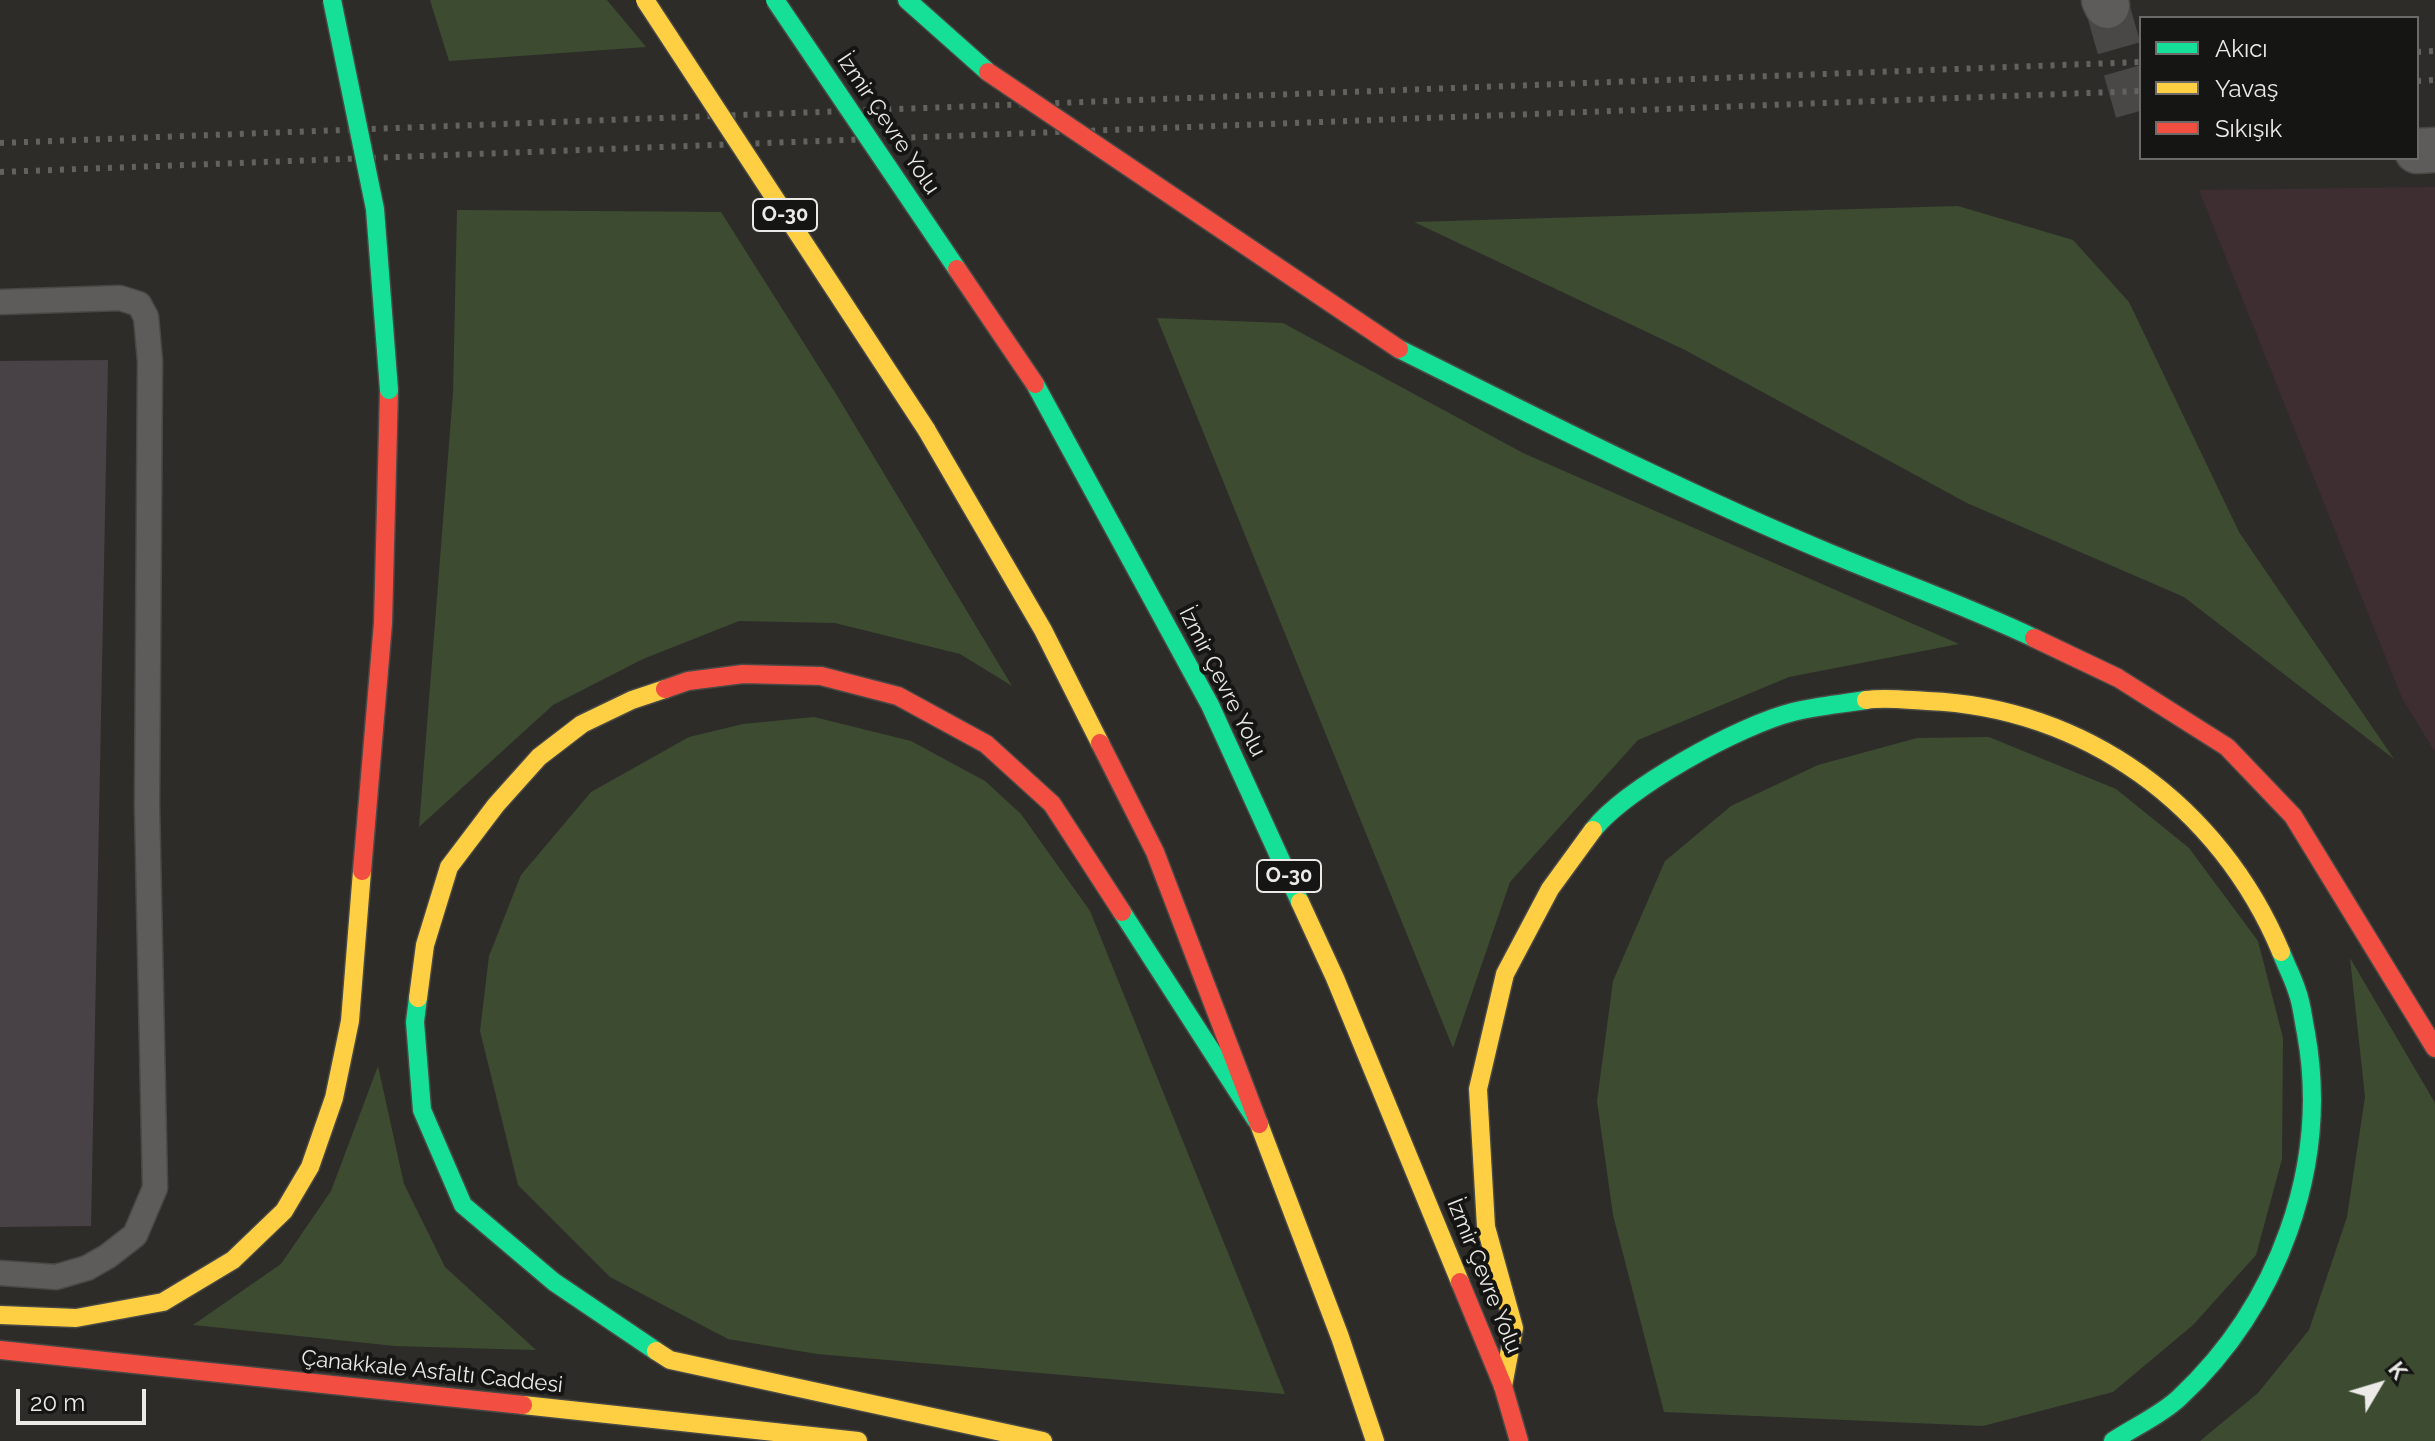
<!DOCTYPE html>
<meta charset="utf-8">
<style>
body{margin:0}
#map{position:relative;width:2435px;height:1441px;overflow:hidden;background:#2d2c29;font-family:Raleway,sans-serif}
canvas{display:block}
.legend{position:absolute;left:2139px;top:16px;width:280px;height:144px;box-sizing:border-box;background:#151513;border:2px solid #6b6a68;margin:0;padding:10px 14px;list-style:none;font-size:24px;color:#ebeae7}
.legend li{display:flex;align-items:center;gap:16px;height:40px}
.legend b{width:40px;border:2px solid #6b6a68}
.north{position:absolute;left:2339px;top:1345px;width:80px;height:80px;-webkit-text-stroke:6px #151513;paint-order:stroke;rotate:52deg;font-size:22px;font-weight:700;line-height:32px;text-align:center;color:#ebeae7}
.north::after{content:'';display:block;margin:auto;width:28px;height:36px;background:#ebeae7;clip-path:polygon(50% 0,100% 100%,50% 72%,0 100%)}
.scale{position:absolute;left:16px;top:1389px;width:130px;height:36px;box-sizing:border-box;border:4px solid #ebeae7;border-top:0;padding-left:10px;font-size:24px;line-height:28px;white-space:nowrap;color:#ebeae7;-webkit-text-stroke:6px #151513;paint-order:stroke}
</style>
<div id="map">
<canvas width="2435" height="1441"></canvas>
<ul class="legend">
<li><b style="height:10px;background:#16e098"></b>Akıcı</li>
<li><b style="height:10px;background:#ffcf43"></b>Yavaş</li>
<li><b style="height:10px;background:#f24e42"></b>Sıkışık</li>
</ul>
<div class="north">K</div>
<div class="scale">20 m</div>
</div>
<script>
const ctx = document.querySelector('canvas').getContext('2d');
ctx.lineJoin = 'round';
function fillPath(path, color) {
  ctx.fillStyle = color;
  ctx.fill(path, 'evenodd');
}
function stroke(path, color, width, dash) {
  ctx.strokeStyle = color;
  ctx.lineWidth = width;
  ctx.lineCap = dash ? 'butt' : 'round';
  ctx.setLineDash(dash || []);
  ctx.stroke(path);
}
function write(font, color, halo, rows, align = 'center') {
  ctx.font = font + ' Raleway,sans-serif';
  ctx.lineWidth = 8;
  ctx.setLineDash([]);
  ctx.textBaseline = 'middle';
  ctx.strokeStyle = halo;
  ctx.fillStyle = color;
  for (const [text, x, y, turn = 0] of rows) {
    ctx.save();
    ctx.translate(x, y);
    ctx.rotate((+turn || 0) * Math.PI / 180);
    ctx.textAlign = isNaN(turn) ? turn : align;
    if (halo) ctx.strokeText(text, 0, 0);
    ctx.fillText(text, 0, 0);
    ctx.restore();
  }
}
fillPath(new Path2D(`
 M2435 187V752L2402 698 2199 190Z`), '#3e2e32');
fillPath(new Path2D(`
 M430 0H607L646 47 449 61Z
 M1958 206 2073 240 2129 302 2239 532 2394 759 2184 597 1967 503 1685 350 1414 222Z
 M457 210 721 212 836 394 1012 686 960 654 835 623 739 621 643 659 553 705 419 827 453 393Z
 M1157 318 1283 323 1523 453 1959 644 1789 677 1638 740 1510 882 1453 1048Z
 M814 717 911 741 985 781 1021 814 1090 911 1285 1394 817 1354 728 1339 610 1277 518 1185 480 1031 489 956 521 875 591 792 689 737 743 724Z
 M1989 737 2116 789 2189 848 2258 941 2283 1038 2282 1159 2256 1255 2193 1325 2113 1392 1983 1426 1664 1412 1613 1215 1597 1101 1613 981 1665 861 1731 806 1818 765 1917 738Z
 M2350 958 2435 1103V1441H2200L2258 1393 2309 1330 2347 1217 2365 1097Z
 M378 1066 404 1184 445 1267 536 1350 395 1346 193 1325 281 1264 331 1191Z`), '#3d4c31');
fillPath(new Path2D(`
 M108 360 91 1226 0 1227V361Z`), '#484246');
stroke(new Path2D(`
 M2107 6 2141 125`), '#4a4846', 44, [44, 22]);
const lane = new Path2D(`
 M0 302 120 298 139 304 146 317 150 361 147 805 155 1188 135 1235 108 1256 87 1268 56 1277 0 1273`);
const street = new Path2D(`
 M2104 0 2107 6
 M2417 151 2435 150`);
const fast = new Path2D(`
 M907 0 988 72
 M1399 349C1540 419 1681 491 1827 552 1896 581 1967 606 2034 638
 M1035 384 1210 705 1300 902
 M1593 830C1626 788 1740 725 1793 712 1816 706 1842 704 1866 700
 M1122 912 1256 1120
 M418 998 415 1022 422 1110 463 1205 554 1282 656 1351
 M2113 1441C2134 1427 2161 1415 2179 1398 2278 1306 2330 1166 2306 1033 2303 1019 2302 1004 2297 991 2293 978 2286 965 2281 952`);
const slow = new Path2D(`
 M926 429 1043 630 1100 743
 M1866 700C1885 697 1907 700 1927 701 2085 707 2220 806 2281 952
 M1300 902 1335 978 1460 1282
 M418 998 425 945 449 867 496 805 539 757 582 724 632 700 665 689
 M1259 1124 1340 1337 1375 1441
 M0 1315 76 1318 163 1302 233 1260 284 1211 310 1167 334 1098 350 1021 362 871
 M656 1351 670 1360 1043 1441
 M1503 1386 1514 1328 1486 1227 1478 1089 1505 974 1550 889 1593 830
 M523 1405 858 1441`);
const jam = new Path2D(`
 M2034 638 2118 678 2227 747 2293 816 2435 1048
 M665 689 688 681 743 674 821 676 898 696 986 744 1052 804 1122 912
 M1100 743 1155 852 1259 1124
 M362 871 383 623 389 390
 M1460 1282 1503 1386 1519 1441
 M0 1350 523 1405`);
stroke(lane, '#484845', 27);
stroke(street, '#484845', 47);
stroke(fast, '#484845', 21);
stroke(slow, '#484845', 21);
stroke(jam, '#484845', 21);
stroke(lane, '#5d5c5a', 24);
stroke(street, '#5d5c5a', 44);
stroke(fast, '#16e098', 18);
stroke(slow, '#ffcf43', 18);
stroke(jam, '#f24e42', 18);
stroke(new Path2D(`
 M2417 52 2435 51
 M2417 81 2435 80
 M0 143 2141 62
 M0 172 2141 91`), '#62625f', 6, [4, 8]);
const fastBridge = new Path2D(`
 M332 0 375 209 389 390
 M775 0 957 269`);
const slowBridge = new Path2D(`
 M645 0 926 429`);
const jamBridge = new Path2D(`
 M988 72 1399 349
 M957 269 1035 384`);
stroke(fastBridge, '#484845', 21, []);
stroke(slowBridge, '#484845', 21, []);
stroke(jamBridge, '#484845', 21, []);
stroke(fastBridge, '#16e098', 18);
stroke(slowBridge, '#ffcf43', 18);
stroke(jamBridge, '#f24e42', 18);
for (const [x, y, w] of [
 [785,215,64],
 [1289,876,64]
]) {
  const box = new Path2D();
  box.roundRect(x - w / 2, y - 16, w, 32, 6);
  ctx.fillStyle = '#151513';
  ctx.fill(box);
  stroke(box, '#ebeae7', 2);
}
write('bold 20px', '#ebeae7', null, [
 ["O-30",785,215],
 ["O-30",1289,876]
]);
write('22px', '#ebeae7', '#151513', [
 ["İzmir Çevre Yolu",888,124,56],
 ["İzmir Çevre Yolu",1222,682,63],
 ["İzmir Çevre Yolu",1484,1276,68],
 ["Çanakkale Asfaltı Caddesi",432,1372,6]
]);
</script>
